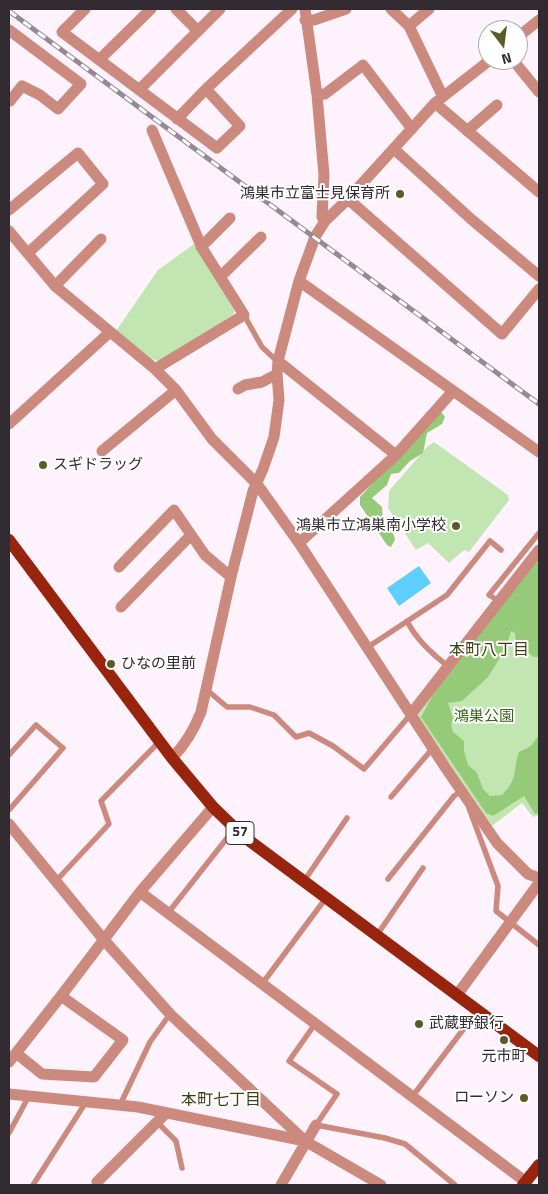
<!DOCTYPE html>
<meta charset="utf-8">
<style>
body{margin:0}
#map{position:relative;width:548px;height:1194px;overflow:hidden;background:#fef3fc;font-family:"Titillium Web",sans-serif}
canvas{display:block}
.frame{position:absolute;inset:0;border:10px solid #312a30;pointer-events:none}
.north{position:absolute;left:478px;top:20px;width:50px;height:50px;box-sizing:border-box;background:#fff;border:1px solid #adaaac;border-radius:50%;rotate:165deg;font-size:14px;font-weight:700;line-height:20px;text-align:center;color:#312a30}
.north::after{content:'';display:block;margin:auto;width:18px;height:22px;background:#5c5b28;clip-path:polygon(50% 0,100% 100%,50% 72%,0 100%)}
</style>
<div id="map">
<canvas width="548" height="1194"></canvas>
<div class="frame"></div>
<div class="north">N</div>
</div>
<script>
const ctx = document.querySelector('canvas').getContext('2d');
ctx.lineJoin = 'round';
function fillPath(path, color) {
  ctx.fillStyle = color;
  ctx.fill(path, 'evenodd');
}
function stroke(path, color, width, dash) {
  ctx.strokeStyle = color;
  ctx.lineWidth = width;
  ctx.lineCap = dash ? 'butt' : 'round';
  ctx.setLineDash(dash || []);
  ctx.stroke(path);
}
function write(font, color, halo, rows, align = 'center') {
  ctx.font = font + ' "Titillium Web","Noto Sans JP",sans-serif';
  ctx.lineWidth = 4;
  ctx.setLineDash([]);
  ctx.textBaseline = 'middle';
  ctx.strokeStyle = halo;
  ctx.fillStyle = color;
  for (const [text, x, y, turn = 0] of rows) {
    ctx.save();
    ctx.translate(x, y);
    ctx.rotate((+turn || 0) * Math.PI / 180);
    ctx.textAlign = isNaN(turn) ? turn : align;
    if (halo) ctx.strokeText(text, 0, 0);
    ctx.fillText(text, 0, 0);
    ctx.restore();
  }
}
fillPath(new Path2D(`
 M194 244 234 310V314L191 342 158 361 152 359 116 331 158 270Z
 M434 442 508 495 509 500 469 552 464 550 449 563 428 543 416 550 388 508 389 491 427 447Z
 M539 554V815L533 817 522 803 492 826 417 716 423 704Z`), '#c2e6b1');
fillPath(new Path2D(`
 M440 410 445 417 442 424 427 433 423 453 410 461 399 473 391 474 387 485 372 498 382 507 383 520 387 528 394 535 395 540 391 547 387 545 360 505V497Z
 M539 558V657H534L516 643 515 633 511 631 506 648 488 677 462 701 448 703 453 718 451 724 453 732 464 741V751L468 765 477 773 483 789 490 796 502 795C519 777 512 773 519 752L531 746 539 735V813L535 814 524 796 493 816 486 813 421 717 433 695Z`), '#95ca79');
fillPath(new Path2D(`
 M419 566 431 583 399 606 387 588Z`), '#5ccffe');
stroke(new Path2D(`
 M244 315 262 347 277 361
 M499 601 489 595 539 533
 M407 621C416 639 432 654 448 666
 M368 647 447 595 490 541 501 550
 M207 690 227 707H250L274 715 296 737 309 733 333 746 364 769 411 714
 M9 755 36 725 63 748 9 810
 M391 797 433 748
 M469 808 498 886 496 911 539 945
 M388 879 454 796 462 791
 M304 881 347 818
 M55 882 109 824 101 801 159 742
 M168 913 235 828
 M377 935 423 868
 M262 984 326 898
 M315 1024 289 1061 337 1094 316 1125 385 1138 405 1144 455 1185
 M412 1097 478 1010
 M120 1105 150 1042 170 1014
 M157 1122 176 1141 182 1168
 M9 1133 29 1096
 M33 1185 86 1102`), '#cb8a7d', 5.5);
stroke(new Path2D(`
 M85 9 62 32 217 148 240 126 206 89
 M176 9 198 31
 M305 9 317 95 324 175 322 217 325 221
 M391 9 409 26
 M429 9 409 26 443 97
 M305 20H314L346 9
 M9 30 81 84 58 109 40 95 22 86 10 101 9 99
 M518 37 539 20
 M99 60 151 9
 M513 60 539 92
 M139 90 220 9
 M317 95 325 94 363 65 412 129
 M435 103 539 192
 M177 119 206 89 292 9
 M152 130 202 248 244 315 155 369
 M467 131 497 105
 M394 149 471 219 539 276
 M348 199 502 334 539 289
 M9 210 78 153 103 184 28 253
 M9 231 55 286 155 369 176 390 212 439 257 484 299 543 445 767 497 843 528 874 539 878
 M201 247 230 218
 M220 277 261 237
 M299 281 539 452
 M55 286 101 239
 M278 361 396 455
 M238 389 245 385 262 382 277 374
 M9 424 110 332
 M102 451 176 390
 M299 543 396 455 453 391
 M119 567 174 510 205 555 231 577
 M121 607 191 535
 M411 714 539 550
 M172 758C186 744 194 730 201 712L231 577 253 491 263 469 274 437 279 400 277 374 278 361 299 281 315 237 325 221 348 199 435 103 490 60
 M9 824 104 940 170 1014 305 1141 381 1185
 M140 892 526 1182
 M457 995 539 883
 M16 1053 42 1074 94 1077 123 1040 61 996
 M9 1062 61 996 140 892 213 807
 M9 1094 138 1107 305 1141
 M98 1185 97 1182 166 1113
 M281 1185 316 1125`), '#cb8a7d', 11);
stroke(new Path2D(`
 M9 540 172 758 213 807 243 836 539 1056
 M523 1185 539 1165`), '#98240e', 12);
const rail = new Path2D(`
 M9 11 539 404`);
stroke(rail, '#948b92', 5);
stroke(rail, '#fff', 3, [9]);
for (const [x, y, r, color] of [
 [400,194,5,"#5c5b28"],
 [43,465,5,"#5c5b28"],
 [456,526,5,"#5c5b28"],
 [111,664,5,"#5c5b28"],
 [419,1024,5,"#5c5b28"],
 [504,1040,5,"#5c5b28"],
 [524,1098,5,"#5c5b28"]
]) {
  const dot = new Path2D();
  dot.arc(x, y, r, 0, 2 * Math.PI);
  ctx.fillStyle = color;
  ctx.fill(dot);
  stroke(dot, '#fff', 2);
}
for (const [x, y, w] of [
 [240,833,28]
]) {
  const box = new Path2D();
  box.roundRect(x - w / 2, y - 11.5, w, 23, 4);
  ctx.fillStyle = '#fff';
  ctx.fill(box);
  stroke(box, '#312a30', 1);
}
write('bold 14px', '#312a30', null, [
 ["57",240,833]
]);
write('15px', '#312a30', '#fff', [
 ["鴻巣市立富士見保育所",390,194],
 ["スギドラッグ",53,465,"left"],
 ["鴻巣市立鴻巣南小学校",446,526],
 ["ひなの里前",121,664,"left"],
 ["武蔵野銀行",429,1024,"left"],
 ["元市町",504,1057,"center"],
 ["ローソン",514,1098]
], 'right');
write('15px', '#356613', '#fff', [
 ["鴻巣公園",484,717]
]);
write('16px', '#3f3f16', '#fff', [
 ["本町八丁目",489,651],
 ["本町七丁目",221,1101]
]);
</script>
